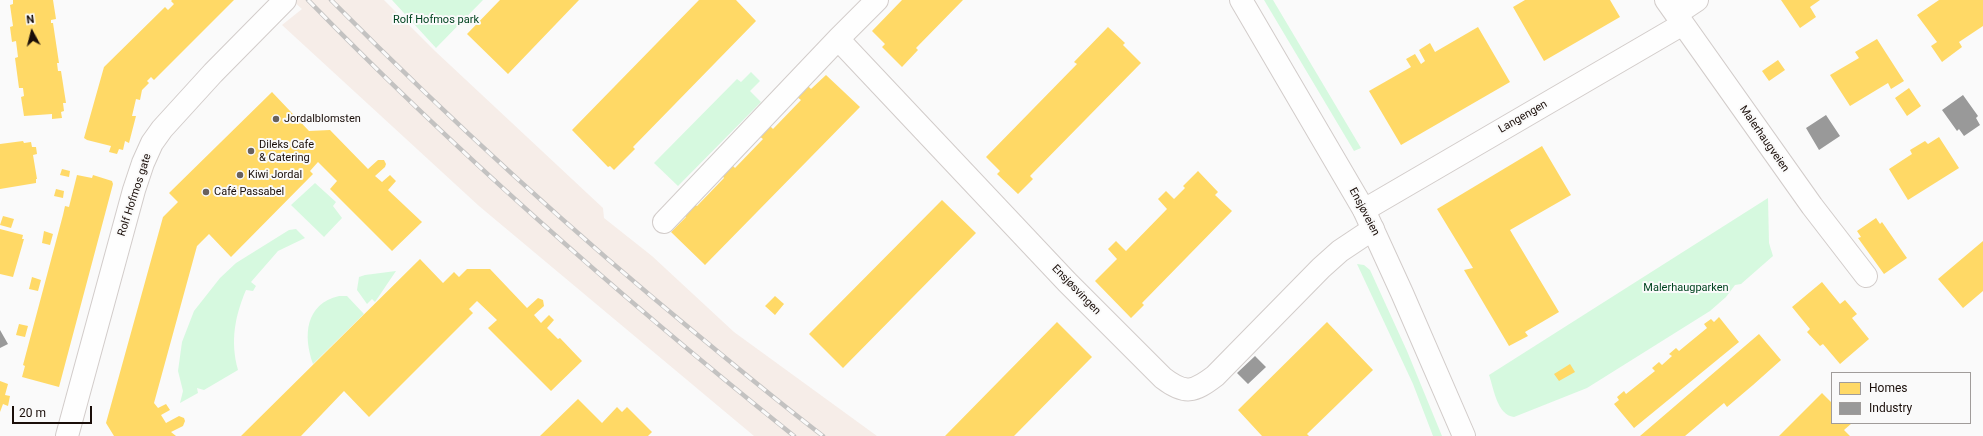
<!DOCTYPE html>
<meta charset="utf-8">
<style>
body{margin:0}
#map{position:relative;width:1983px;height:436px;overflow:hidden;background:#fafafa;font-family:Roboto,sans-serif}
canvas{display:block}
.legend{position:absolute;left:1831px;top:372px;width:140px;height:52px;box-sizing:border-box;background:#fafafa;border:1px solid #a09c9a;margin:0;padding:5px 7px;list-style:none;font-size:12px;color:#1a0e09}
.legend li{display:flex;align-items:center;gap:8px;height:20px}
.legend b{width:20px;border:1px solid #a09c9a}
.north{position:absolute;left:12px;top:12px;width:40px;height:40px;-webkit-text-stroke:3px #fafafa;paint-order:stroke;rotate:353deg;font-size:11px;font-weight:700;line-height:16px;text-align:center;color:#1a0e09}
.north::after{content:'';display:block;margin:auto;width:14px;height:18px;background:#1a0e09;clip-path:polygon(50% 0,100% 100%,50% 72%,0 100%)}
.scale{position:absolute;left:12px;top:406px;width:80px;height:18px;box-sizing:border-box;border:2px solid #1a0e09;border-top:0;padding-left:5px;font-size:12px;line-height:14px;white-space:nowrap;color:#1a0e09;-webkit-text-stroke:3px #fafafa;paint-order:stroke}
</style>
<div id="map">
<canvas width="1983" height="436"></canvas>
<ul class="legend">
<li><b style="height:11px;background:#ffd966"></b>Homes</li>
<li><b style="height:11px;background:#999"></b>Industry</li>
</ul>
<div class="north">N</div>
<div class="scale">20 m</div>
</div>
<script>
const ctx = document.querySelector('canvas').getContext('2d');
ctx.lineJoin = 'round';
function fillPath(path, color) {
  ctx.fillStyle = color;
  ctx.fill(path, 'evenodd');
}
function stroke(path, color, width, dash) {
  ctx.strokeStyle = color;
  ctx.lineWidth = width;
  ctx.lineCap = dash ? 'butt' : 'round';
  ctx.setLineDash(dash || []);
  ctx.stroke(path);
}
function write(font, color, halo, rows, align = 'center') {
  ctx.font = font + ' Roboto,sans-serif';
  ctx.lineWidth = 4;
  ctx.setLineDash([]);
  ctx.textBaseline = 'middle';
  ctx.strokeStyle = halo;
  ctx.fillStyle = color;
  for (const [text, x, y, turn = 0] of rows) {
    ctx.save();
    ctx.translate(x, y);
    ctx.rotate((+turn || 0) * Math.PI / 180);
    ctx.textAlign = isNaN(turn) ? turn : align;
    if (halo) ctx.strokeText(text, 0, 0);
    ctx.fillText(text, 0, 0);
    ctx.restore();
  }
}
fillPath(new Path2D(`
 M292 0H384L435 51 603 208 604 218 652 256 734 332 877 436H754L479 206 282 25 302 9Z`), '#f6ede8');
fillPath(new Path2D(`
 M392 0H483L436 48Z
 M1264 0H1273L1361 148 1354 151Z
 M751 72 760 81 750 91 761 102 678 186 654 163 737 79 741 82Z
 M315 183 336 202 333 206 342 218 324 237 291 205Z
 M1768 198 1769 243 1773 256 1741 284 1735 285 1726 297 1710 311 1587 388 1514 417C1497 415 1494 389 1489 375Z
 M296 229 305 238 278 251 251 282 256 286 253 291 246 290C235 316 230 341 238 370L204 390 197 388 198 393 180 403 183 391 178 371 182 342 194 311 220 278 236 263 289 230Z
 M1357 264 1364 265 1370 270 1407 351 1442 436H1433L1413 384Z
 M396 271 375 302 372 299 367 304 357 290 359 277 365 275Z
 M339 296H347L364 314 313 364C303 336 305 304 339 296Z`), '#d6f9df');
fillPath(new Path2D(`
 M13 0H53L56 19 51 20V23H53L59 63H57L58 71H61L66 103H63L64 111 61 112 62 118 52 119V114L24 116 21 97 24 96 23 88H19L15 58 18 57 16 41 12 42 10 27 13 26 10 5 13 4Z
 M172 0H234L154 80 151 77 147 81 149 83 142 90 140 100 136 99 132 116H136L129 143 125 141 123 150 119 149 117 154 109 152 111 146 87 140 84 138 104 67 165 7 168 10 174 4 171 1Z
 M500 0H579L508 74 467 34Z
 M699 0H736L756 21 633 147 635 149 614 170 610 166 608 167 572 130Z
 M902 0H963L916 48 918 50 902 67 882 47 885 44 872 31Z
 M1525 0H1610L1620 17 1544 61 1513 7Z
 M1781 0H1820L1810 7 1816 17 1800 28Z
 M1939 0H1983V26L1959 42 1962 47 1942 62 1931 46 1937 42 1917 15Z
 M1108 27 1125 43 1123 45 1141 63 1030 176 1033 179 1018 194 997 174 1000 171 986 157 1077 64 1074 62Z
 M1478 27 1510 82 1401 145 1369 91 1411 67 1406 59 1415 54 1421 64 1425 61 1419 50 1430 43 1435 52Z
 M1877 39 1904 81 1891 89 1888 83 1850 106 1830 75 1859 58 1855 52Z
 M1778 60 1785 70 1769 81 1762 71Z
 M826 75 860 107 705 265 671 232 686 217 683 214 693 203 697 206 724 178 721 174 731 164 735 168 763 139 759 136 769 125 773 129 801 100 797 97 808 86 811 89Z
 M1909 88 1921 106 1907 116 1895 98Z
 M272 92 309 131 330 130 368 169 378 160H384L386 164 385 167 375 176 382 182 390 175 396 181 388 190 422 222 392 251 330 189 337 181 318 162 310 171 313 174 231 257 209 234 197 246 154 403 158 408 166 404 170 410 161 415 166 423 179 416 184 418 185 421 183 426 171 432 176 436H114L106 423 163 217 178 202 169 193Z
 M1939 137 1959 168 1908 200 1889 169 1912 154 1910 150 1925 141 1928 144Z
 M23 141 24 143 31 142 32 147H36L37 154 33 155 37 179H36V183L0 189V144Z
 M1542 146 1571 195 1510 230 1559 312 1525 332 1528 336 1509 346 1464 270 1473 268 1437 209Z
 M62 169 70 171 69 177 60 175Z
 M1198 171 1218 192 1215 195 1232 211 1142 303 1144 305 1131 318 1095 281 1117 259 1108 249 1116 241 1126 251 1167 209 1158 199 1166 191 1174 199 1185 188 1183 186Z
 M77 175 92 178 93 175 112 181 113 184 59 387 22 377 25 366 23 365 63 215 65 206 69 207Z
 M56 189 64 191 63 198 54 196Z
 M942 200 976 233 843 368 809 334Z
 M3 216 14 219 11 228 0 225Z
 M1876 218 1880 224 1882 222 1907 258 1884 274 1858 238 1861 237 1857 231Z
 M0 229 23 235 22 239H24L13 277 0 274Z
 M44 231 53 234 50 245 42 243Z
 M1983 241V291L1963 308 1938 279Z
 M420 259 443 283 454 272 459 277 467 269H490L527 308 538 298 543 300 544 306 534 315 541 323 549 315 554 320 547 328 558 339 560 338 582 361 551 391 488 328 497 320 477 301 469 309 473 313 369 417 344 391 301 436H241Z
 M32 277 41 280 38 291 29 289Z
 M1822 282 1840 304 1845 300 1857 314 1852 318 1869 339 1840 364 1823 344 1820 346 1807 332 1810 329 1792 307Z
 M775 296 784 304 775 315 765 306Z
 M1719 317 1739 342 1634 428 1614 404 1619 400 1617 397 1624 391 1626 394 1655 371 1652 368 1659 362 1662 365 1672 356 1669 354 1676 348 1679 351 1707 328 1704 324 1711 319 1714 322Z
 M1057 322 1092 357 1014 436H945Z
 M1327 322 1373 370 1307 434 1309 436H1262L1238 410Z
 M19 324 28 326 25 337 16 335Z
 M1759 334 1781 360 1753 385 1727 407 1724 403 1685 436H1640Z
 M1570 364 1575 372 1559 381 1554 374Z
 M0 381 8 384 5 395 10 396 8 406 3 404 0 412Z
 M1822 393 1832 403V423H1852L1844 430 1850 436H1779Z
 M578 399 602 423 617 407 622 412 627 407 652 432 648 436H540Z`), '#ffd966');
fillPath(new Path2D(`
 M1963 95 1978 116 1976 118 1980 125 1964 136 1959 129 1957 131 1942 110Z
 M1826 115 1840 136 1819 150 1806 128Z
 M0 330 8 344 0 348Z
 M1255 356 1266 367 1248 384 1237 373Z`), '#999');
const street = new Path2D(`
 M877 0 838 39 1067 282 1163 378C1185 395 1194 392 1215 376L1321 268 1340 251 1373 229
 M1666 0 1812 206 1866 276
 M1676 14 1697 0
 M1364 210 1683 24
 M664 222 838 39
 M67 436 134 190 143 163 152 143 162 129 213 73 285 0`);
const secondary = new Path2D(`
 M1241 0 1364 210 1402 293 1464 436`);
stroke(street, '#d2ccca', 24);
stroke(secondary, '#d2ccca', 24);
stroke(street, '#fefefe', 22);
stroke(secondary, '#fefefe', 22);
const rail = new Path2D(`
 M308 0C460 156 624 300 794 436
 M331 0C448 118 571 231 699 336 740 370 781 404 823 436`);
stroke(rail, '#c3c2c1', 4.5);
stroke(rail, '#fafafa', 3, [9]);
for (const [x, y, r, color] of [
 [276,119,4,"#68615d"],
 [251,151,4,"#68615d"],
 [240,175,4,"#68615d"],
 [206,192,4,"#68615d"]
]) {
  const dot = new Path2D();
  dot.arc(x, y, r, 0, 2 * Math.PI);
  ctx.fillStyle = color;
  ctx.fill(dot);
  stroke(dot, '#fafafa', 1.5);
}
write('11px', '#004420', '#fafafa', [
 ["Rolf Hofmos park",436,20],
 ["Malerhaugparken",1686,288]
]);
write('11px', '#1a0e09', '#fafafa', [
 ["Langengen",1523,117,-30],
 ["Malerhaugveien",1764,139,55],
 ["Rolf Hofmos gate",135,195,-72],
 ["Ensjøveien",1364,212,62],
 ["Ensjøsvingen",1076,290,46]
]);
write('11px', '#1a0e09', '#fafafa', [
 ["Jordalblomsten",284,119],
 ["Dileks Cafe",259,145],
 ["& Catering",259,158],
 ["Kiwi Jordal",248,175],
 ["Café Passabel",214,192]
], 'left');
</script>
